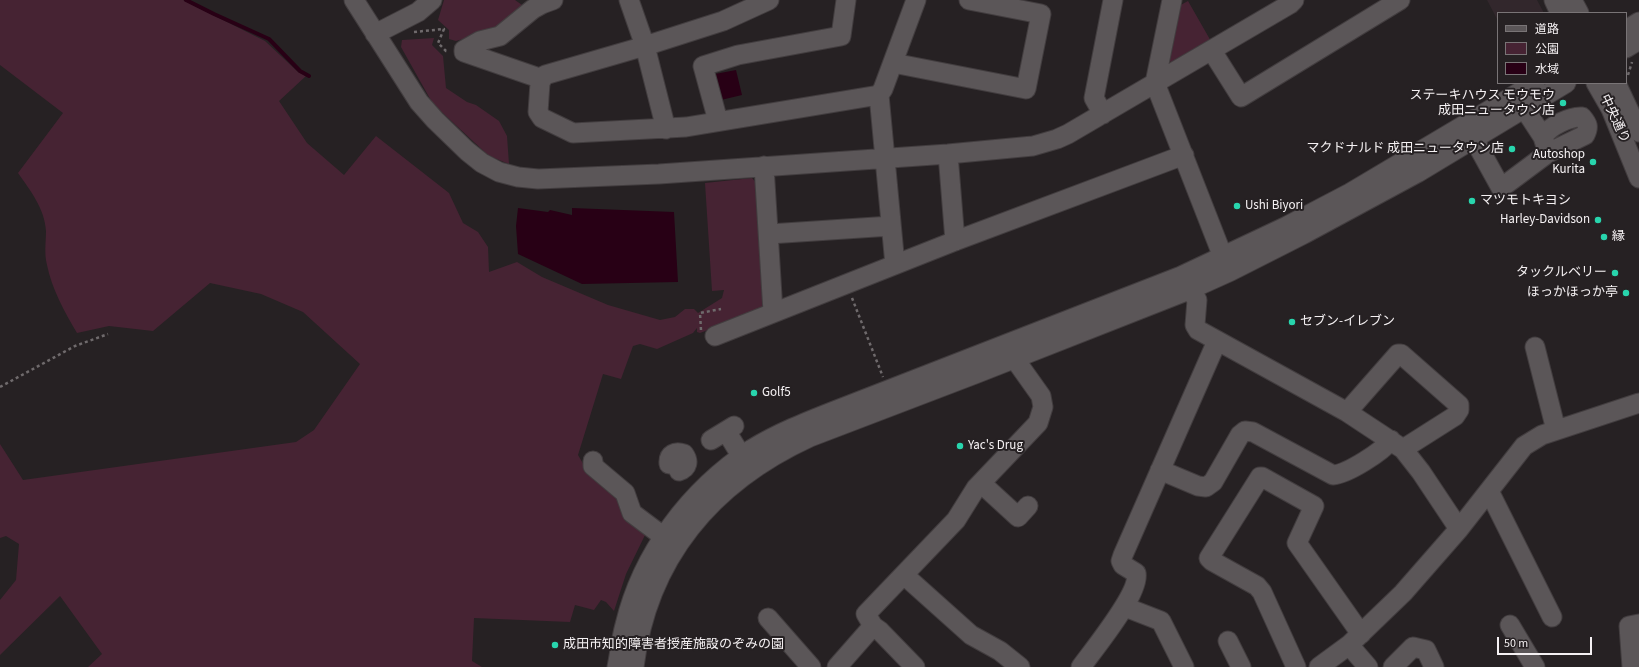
<!DOCTYPE html>
<meta charset="utf-8">
<style>
body{margin:0}
#map{position:relative;width:1639px;height:667px;overflow:hidden;background:#262123;font-family:"Source Sans 3","Noto Sans JP",sans-serif}
canvas{display:block}
.legend{position:absolute;left:1497px;top:12px;width:130px;height:72px;box-sizing:border-box;background:#262123;border:1px solid #797476;margin:0;padding:5px 7px;list-style:none;font-size:12px;color:#f5f1f3}
.legend li{display:flex;align-items:center;gap:8px;height:20px}
.legend b{width:20px;border:1px solid #797476}
.scale{position:absolute;left:1497px;top:637px;width:95px;height:18px;box-sizing:border-box;border:2px solid #f5f1f3;border-top:0;padding-left:5px;font-size:12px;line-height:14px;white-space:nowrap;color:#f5f1f3;-webkit-text-stroke:3px #262123;paint-order:stroke}
</style>
<div id="map">
<canvas width="1639" height="667"></canvas>
<ul class="legend">
<li><b style="height:5px;background:#5b5658"></b>道路</li>
<li><b style="height:11px;background:#462333"></b>公園</li>
<li><b style="height:11px;background:#280015"></b>水域</li>
</ul>
<div class="scale">50 m</div>
</div>
<script>
const ctx = document.querySelector('canvas').getContext('2d');
ctx.lineJoin = 'round';
function fillPath(path, color) {
  ctx.fillStyle = color;
  ctx.fill(path, 'evenodd');
}
function stroke(path, color, width, dash) {
  ctx.strokeStyle = color;
  ctx.lineWidth = width;
  ctx.lineCap = dash ? 'butt' : 'round';
  ctx.setLineDash(dash || []);
  ctx.stroke(path);
}
function write(font, color, halo, rows, align = 'center') {
  ctx.font = font + ' "Source Sans 3","Noto Sans JP",sans-serif';
  ctx.lineWidth = 4;
  ctx.setLineDash([]);
  ctx.textBaseline = 'middle';
  ctx.strokeStyle = halo;
  ctx.fillStyle = color;
  for (const [text, x, y, turn = 0] of rows) {
    ctx.save();
    ctx.translate(x, y);
    ctx.rotate((+turn || 0) * Math.PI / 180);
    ctx.textAlign = isNaN(turn) ? turn : align;
    if (halo) ctx.strokeText(text, 0, 0);
    ctx.fillText(text, 0, 0);
    ctx.restore();
  }
}
fillPath(new Path2D(`
 M1487 0H1537L1544 13H1498V21Z`), '#32272c');
fillPath(new Path2D(`
 M0 0H183L265 41 298 72 306 76 279 101 307 143 344 175 376 136 449 193 463 223 478 232 488 247 489 272 517 262 542 277 608 305 660 320 675 317 685 309H694L698 313 722 298 724 290 712 291 705 183 752 178 759 186 765 302 760 310 700 333 697 332V328L693 333 657 349 640 344 633 346 621 379 603 374 578 455 589 474 617 495 646 533 626 574 614 611 606 602 601 600 594 610 575 605 570 622 474 618 472 661 482 667H88L102 654 60 596 0 655V600L16 580 19 544 6 536 0 538V444L23 480 296 442 314 430 360 364 303 312 261 294 210 283 153 331 109 326 77 333C64 311 52 289 47 265 44 253 46 242 46 231 45 209 30 190 18 173L63 113 0 65Z
 M444 0H515L522 5 501 28 456 41 449 39V30L438 20Z
 M1188 1 1212 43 1175 64 1169 61 1177 7Z
 M434 38 432 45 443 56 446 88 467 102 476 105 499 121 507 136 509 164 489 156 433 104 401 47 402 40Z`), '#462333');
fillPath(new Path2D(`
 M736 70 742 95 721 100 715 74Z
 M518 208 548 212 550 210 572 215V208L674 212 678 282 582 284 518 254 516 226Z`), '#280015');
stroke(new Path2D(`
 M186 0 214 14 269 39 300 71 309 76`), '#280015', 4);
const minor = new Path2D(`
 M354 0 419 102 435 120 467 151 482 163 499 172 518 177 538 179 659 174 948 154 1033 146 1057 139 1068 134 1290 4 1294 0
 M553 0 542 4 533 9 500 36 480 41 464 50V52L542 79 545 75 645 46 723 21 769 0
 M629 0 645 46 666 129
 M1172 0 1155 83 1223 257 1229 267
 M1554 0 1560 13
 M1572 0 1579 13
 M1626 30 1639 22
 M375 34 418 12 432 0
 M1626 48 1639 40
 M1212 51 1241 97 1400 0
 M893 63 1026 89 1041 14 969 0
 M542 79 540 83 538 112 542 118 573 133 686 127 879 95
 M1596 83 1611 109 1639 178
 M1616 83 1639 132
 M1524 108 1543 137 1548 153 1585 135C1589 127 1588 124 1582 117 1571 116 1549 126 1543 137
 M1103 114 1094 98 1113 0
 M718 121 703 66 738 55 841 36 846 0
 M1474 139 1501 188 1548 153
 M948 154 955 241
 M764 166 773 312
 M769 234 891 226
 M895 265 879 95 883 89 916 0
 M1184 280 1197 300 1195 325 1198 330 1347 412 1403 449 1421 472 1459 529
 M715 336 955 241 1184 155
 M1535 347 1556 430
 M1347 412 1398 354H1401L1459 405V410L1455 416 1403 449
 M726 431 742 457
 M711 440 734 426
 M593 461V466L625 493 632 513 664 537
 M669 464C668 454 675 451 684 454 689 461 688 468 679 471
 M1160 470 1198 486 1206 487 1213 482 1240 435 1245 431 1253 432 1333 475C1347 474 1382 452 1391 440
 M982 484 1018 517 1028 506
 M1489 491 1552 617
 M904 575 971 635 1000 651 1020 667
 M1125 607 1161 621 1184 667
 M768 618 811 667
 M1510 625 1535 667
 M1228 641 1241 667
 M1349 645 1368 667
 M617 667C620 653 621 639 625 625 642 553 690 490 752 449 778 433 806 422 834 411L1181 276 1287 226 1350 193 1535 83
 M634 667C647 558 712 482 810 437L975 374 1189 290 1231 271 1304 234 1417 173 1566 83
 M837 667 873 626
 M915 667 880 631 873 626 866 614 956 520 976 488 1038 423 1043 407 1041 396 1014 358
 M1081 667C1094 649 1141 592 1136 573L1123 565 1121 561 1123 555 1217 341
 M1296 667 1262 592 1257 586 1212 561 1209 558 1260 477H1262L1314 506 1297 543 1361 634
 M1319 667 1349 645 1403 593 1459 529 1524 446 1542 435 1639 403
 M1393 667 1413 647 1426 650 1434 667
 M1632 667 1629 626 1639 624`);
stroke(minor, '#423d3f', 21);
stroke(new Path2D(`
 M414 32 444 29 438 43 446 51H449
 M1628 75 1632 62
 M852 298 883 377
 M701 330 700 313 721 309
 M0 387 75 346 108 334`), '#6f6a6c', 2.5, [3, 3]);
stroke(minor, '#5b5658', 19);
for (const [x, y, r, color] of [
 [1563,103,4,"#28d5ad"],
 [1512,149,4,"#28d5ad"],
 [1593,162,4,"#28d5ad"],
 [1472,201,4,"#28d5ad"],
 [1237,206,4,"#28d5ad"],
 [1598,220,4,"#28d5ad"],
 [1604,237,4,"#28d5ad"],
 [1615,273,4,"#28d5ad"],
 [1626,293,4,"#28d5ad"],
 [1292,322,4,"#28d5ad"],
 [754,393,4,"#28d5ad"],
 [960,446,4,"#28d5ad"],
 [555,645,4,"#28d5ad"]
]) {
  const dot = new Path2D();
  dot.arc(x, y, r, 0, 2 * Math.PI);
  ctx.fillStyle = color;
  ctx.fill(dot);
  stroke(dot, '#262123', 1.5);
}
write('13px', '#f5f1f3', '#262123', [
 ["ステーキハウス モウモウ",1555,96,"right"],
 ["成田ニュータウン店",1555,111,"right"],
 ["マクドナルド 成田ニュータウン店",1504,149,"right"],
 ["Autoshop",1585,155,"right"],
 ["Kurita",1585,170,"right"],
 ["マツモトキヨシ",1480,201],
 ["Ushi Biyori",1245,206],
 ["Harley-Davidson",1590,220,"right"],
 ["縁",1612,237],
 ["タックルベリー",1607,273,"right"],
 ["ほっかほっか亭",1618,293,"right"],
 ["セブン-イレブン",1300,322],
 ["Golf5",762,393],
 ["Yac's Drug",968,446],
 ["成田市知的障害者授産施設のぞみの園",563,645]
], 'left');
write('13px', '#f5f1f3', '#262123', [
 ["中央通り",1614,119,65]
]);
</script>
